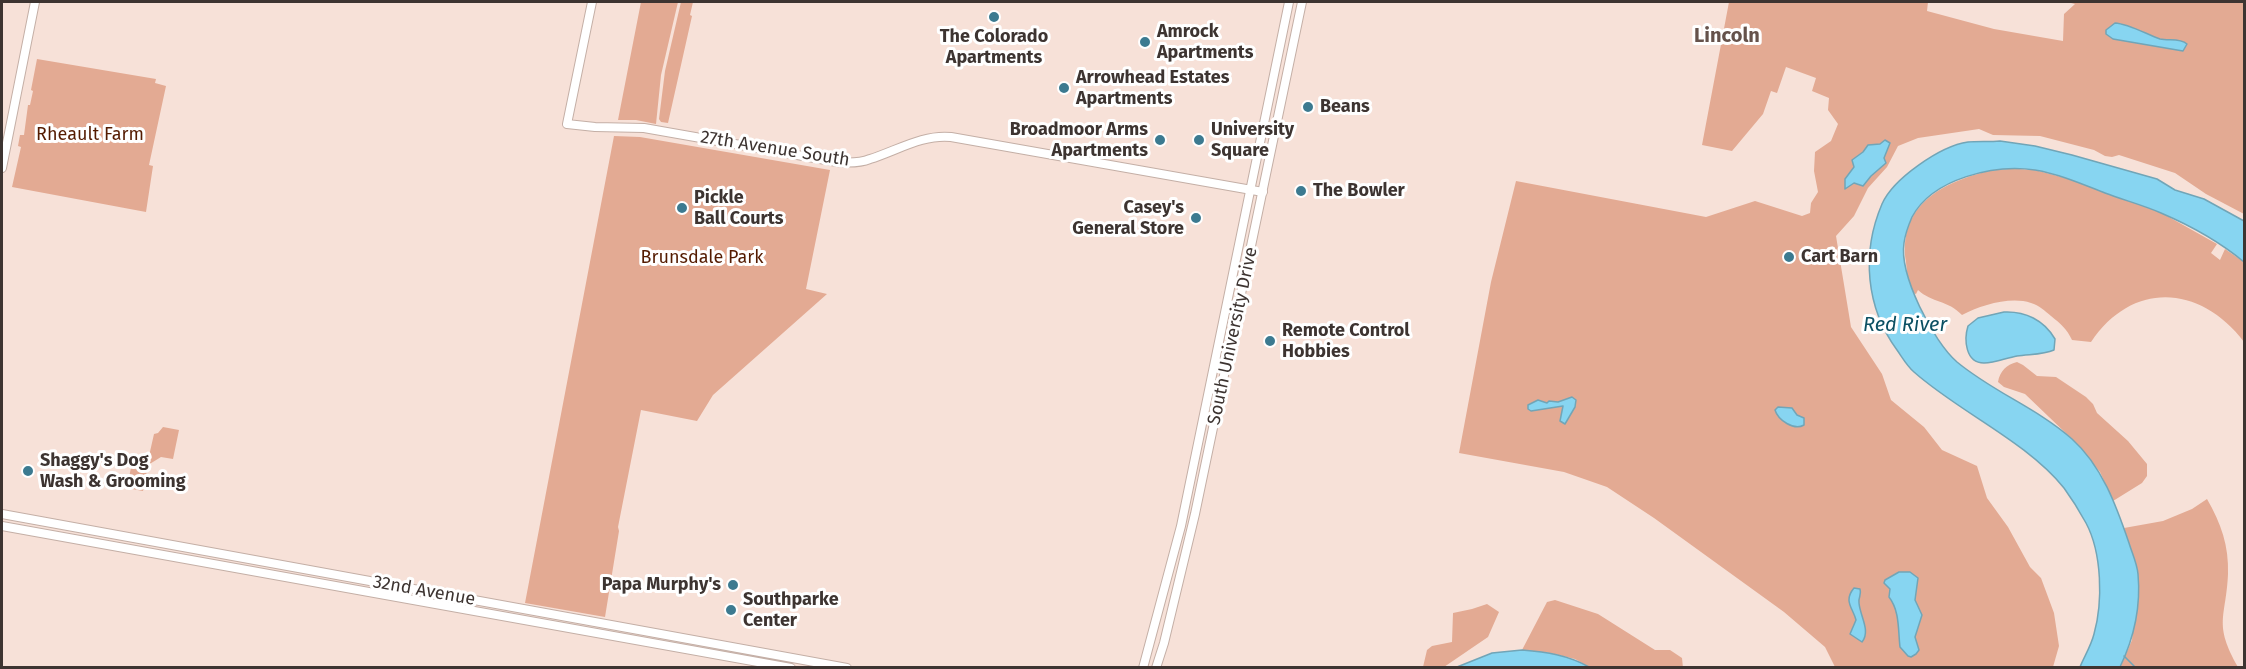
<!DOCTYPE html>
<style>
body{margin:0}
#map{position:relative;width:2246px;height:669px;overflow:hidden;background:#f7e1d8;font-family:"Fira Sans",sans-serif}
canvas{display:block}
.frame{position:absolute;inset:0;border:3px solid #3d3431;pointer-events:none}
</style>
<div id="map">
<canvas width="2246" height="669"></canvas>
<div class="frame"></div>
</div>
<script>
const ctx = document.querySelector('canvas').getContext('2d');
ctx.lineJoin = 'round';
function fillPath(path, color) {
  ctx.fillStyle = color;
  ctx.fill(path, 'evenodd');
}
function stroke(path, color, width, dash) {
  ctx.strokeStyle = color;
  ctx.lineWidth = width;
  ctx.lineCap = dash ? 'butt' : 'round';
  ctx.setLineDash(dash || []);
  ctx.stroke(path);
}
function write(font, color, halo, rows, align = 'center') {
  ctx.font = font + ' "Fira Sans",sans-serif';
  ctx.lineWidth = 6;
  ctx.setLineDash([]);
  ctx.textBaseline = 'middle';
  ctx.strokeStyle = halo;
  ctx.fillStyle = color;
  for (const [text, x, y, turn = 0] of rows) {
    ctx.save();
    ctx.translate(x, y);
    ctx.rotate((+turn || 0) * Math.PI / 180);
    ctx.textAlign = isNaN(turn) ? turn : align;
    if (halo) ctx.strokeText(text, 0, 0);
    ctx.fillText(text, 0, 0);
    ctx.restore();
  }
}
fillPath(new Path2D(`
 M641 2H678L661 75 656 124 636 120H618Z
 M681 2H693L690 15 692 16 668 123 661 122 659 119 665 71Z
 M1729 2H1928L1927 11 1994 29 2063 41 2064 14 2075 4 2067 2H2244V214L2206 194 2175 173 2119 155 2112 157 2105 156 2094 150 2040 136 1993 135 1979 129 1918 138 1898 146 1887 167 1868 188 1854 216 1836 236 1851 327 1882 374 1891 400 1924 427 1942 450 1977 466 1987 498 2008 527 2030 567 2041 578 2054 613 2059 646 2053 667H1835L1825 647 1784 612 1654 518 1607 487 1564 472 1459 453 1491 282 1516 181 1706 217 1755 201 1802 216 1810 213 1811 203 1818 192 1814 171 1815 152 1831 141 1838 124 1828 110 1829 98 1812 91 1816 78 1786 67 1777 93 1771 91 1763 114 1732 151 1702 145Z
 M37 59 156 79 155 83 166 86 149 165 153 166 146 212 12 187 21 147 18 146 20 135H24L28 105H30L33 91 31 90Z
 M614 136 640 137 830 170 806 289 827 294 713 395 697 421 641 410 618 527 619 531 605 617 525 603Z
 M2003 168 2035 170 2069 179 2160 212 2217 244 2211 253 2220 260 2225 249 2244 262V342C2201 285 2133 280 2091 342L2072 340C2067 329 2061 324 2051 316 2045 311 2039 305 2031 303 2011 296 1981 305 1962 315 1948 300 1932 303 1918 290L1916 294 1913 293C1908 284 1907 273 1906 262 1897 200 1951 178 2003 168Z
 M2017 362 2023 365 2037 376 2056 377 2086 397 2093 404 2097 413 2128 441 2147 464V476L2142 483 2113 501 2100 472 2073 440 2025 394 2004 387 1998 382C2000 371 2006 365 2017 362Z
 M163 427 179 430 173 459 161 457 148 465 143 491 127 488 133 457 146 459 149 456 154 434 158 433Z
 M2207 499C2221 523 2229 546 2228 574 2226 618 2213 623 2238 667L2120 668 2132 640 2138 571 2124 528 2163 521 2192 509Z
 M1555 600 1598 614 1655 650H1670L1682 658 1683 668 1589 667 1575 659 1550 653 1522 650 1547 602Z
 M1487 604 1499 612 1488 637 1444 667H1423L1427 650 1432 646 1452 642 1453 613 1472 609Z`), '#e3aa93');
const water = new Path2D(`
 M2115 23C2129 24 2146 34 2160 39 2169 41 2180 38 2187 44L2183 51 2113 39 2106 34V30Z
 M1885 140 1890 143 1884 158 1886 163 1871 176 1863 186 1854 183 1845 189V179L1854 167 1852 160 1863 152 1868 145 1880 144Z
 M2000 141 2035 146 2072 155 2157 179 2175 190 2204 199 2244 221V262C2220 242 2189 225 2161 213 2143 205 2123 200 2105 193 2082 184 2059 174 2035 170 1995 164 1933 178 1912 217 1909 224 1905 235 1904 243 1899 275 1933 341 1957 362 1993 392 2037 408 2072 439 2102 466 2116 505 2129 543 2132 553 2137 563 2138 574 2141 607 2134 638 2120 667H2080C2084 657 2091 646 2094 634 2103 602 2102 553 2086 523 2080 512 2072 499 2064 488 2026 441 1959 412 1914 372 1907 366 1902 357 1897 350 1866 308 1861 253 1882 204 1893 179 1940 146 1968 142 1978 141 1989 142 2000 141Z
 M2004 312C2025 311 2044 320 2055 339L2054 350C2043 355 2028 354 2017 356 2006 358 1995 363 1984 363 1965 363 1964 339 1968 326L1978 318Z
 M1572 397 1576 400 1575 407 1565 424 1560 421 1563 406 1531 411 1528 409V405L1538 400 1547 403 1549 401 1558 402Z
 M1778 407 1792 408 1797 415 1804 418V425C1794 431 1778 420 1775 410Z
 M1899 572H1910L1918 578 1915 600 1922 615 1915 637 1919 650 1916 654 1911 657 1908 656 1900 647C1898 631 1900 611 1889 597L1890 589 1884 583 1885 580Z
 M1854 588 1860 589C1862 595 1858 597 1859 603 1860 616 1871 631 1862 642L1850 634 1856 620C1853 608 1843 601 1854 588Z
 M1522 650C1546 652 1568 655 1589 667H1457L1492 653Z`);
fillPath(water, '#87d5f1');
stroke(water, '#71a5b7', 1.5);
stroke(new Path2D(`
 M2124 656 2136 668`), '#71a5b7', 1.5);
const secondary = new Path2D(`
 M592 2 567 124 595 127 644 128 837 162C848 163 860 163 870 159 896 151 923 134 951 137L1263 192
 M2 168 35 2
 M2 514 847 668
 M2 526 791 668`);
const primary = new Path2D(`
 M1143 668 1181 526 1289 2
 M1156 668 1164 643 1195 514 1302 2`);
stroke(secondary, '#c4afa6', 10);
stroke(primary, '#c4afa6', 10);
stroke(secondary, '#fff', 8);
stroke(primary, '#fff', 8);
for (const [x, y, r, color] of [
 [994,17,6,"#3c7a90"],
 [1145,42,6,"#3c7a90"],
 [1064,88,6,"#3c7a90"],
 [1308,107,6,"#3c7a90"],
 [1160,140,6,"#3c7a90"],
 [1199,140,6,"#3c7a90"],
 [1301,191,6,"#3c7a90"],
 [682,208,6,"#3c7a90"],
 [1196,218,6,"#3c7a90"],
 [1789,257,6,"#3c7a90"],
 [1270,341,6,"#3c7a90"],
 [28,471,6,"#3c7a90"],
 [733,585,6,"#3c7a90"],
 [731,610,6,"#3c7a90"]
]) {
  const dot = new Path2D();
  dot.arc(x, y, r, 0, 2 * Math.PI);
  ctx.fillStyle = color;
  ctx.fill(dot);
  stroke(dot, '#fff', 2);
}
write('bold 18px', '#3d3431', '#fff', [
 ["Amrock",1157,32],
 ["Apartments",1157,53],
 ["The Colorado",994,37,"center"],
 ["Apartments",994,58,"center"],
 ["Arrowhead Estates",1076,78],
 ["Apartments",1076,99],
 ["Beans",1320,107],
 ["Broadmoor Arms",1148,130,"right"],
 ["Apartments",1148,151,"right"],
 ["University",1211,130],
 ["Square",1211,151],
 ["The Bowler",1313,191],
 ["Pickle",694,198],
 ["Ball Courts",694,219],
 ["Casey's",1184,208,"right"],
 ["General Store",1184,229,"right"],
 ["Cart Barn",1801,257],
 ["Remote Control",1282,331],
 ["Hobbies",1282,352],
 ["Shaggy's Dog",40,461],
 ["Wash & Grooming",40,482],
 ["Papa Murphy's",721,585,"right"],
 ["Southparke",743,600],
 ["Center",743,621]
], 'left');
write('18px', '#541b00', '#fff', [
 ["Rheault Farm",90,135],
 ["Brunsdale Park",702,258]
]);
write('18px', '#3d3431', '#fff', [
 ["27th Avenue South",775,149,9],
 ["South University Drive",1233,336,-78],
 ["32nd Avenue",424,591,10]
]);
write('bold 20px', '#65524b', '#fff', [
 ["Lincoln",1727,36]
]);
write('italic 20px', '#0c5063', '#fff', [
 ["Red River",1905,325]
]);
</script>
